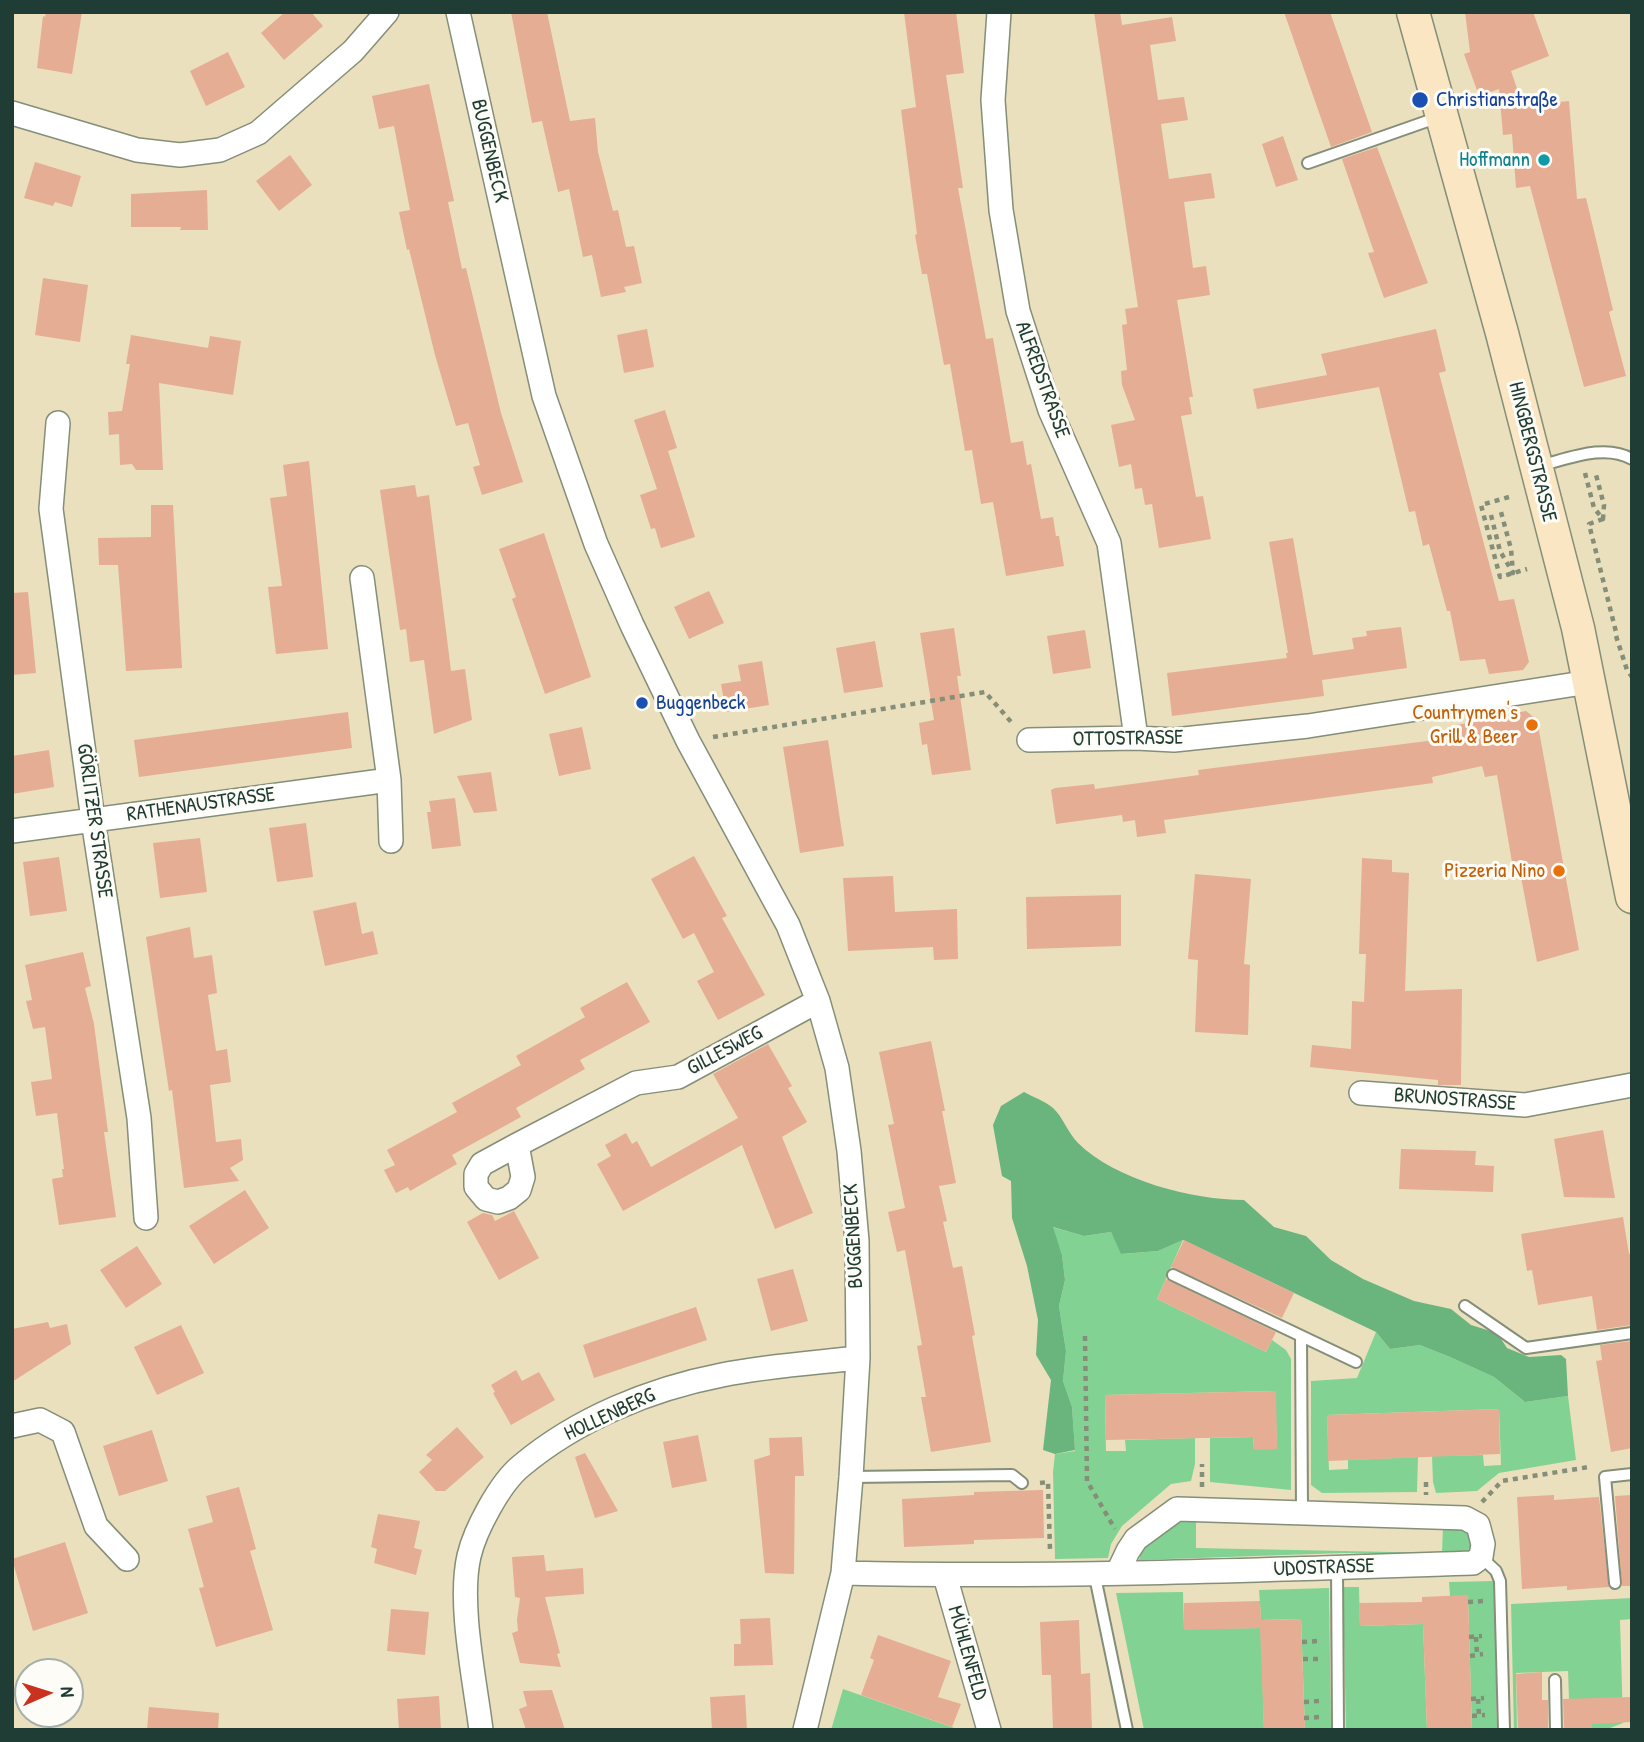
<!DOCTYPE html>
<meta charset="utf-8">
<style>
body{margin:0}
#map{position:relative;width:1644px;height:1742px;overflow:hidden;background:#eae0bd;font-family:"Patrick Hand",sans-serif}
canvas{display:block}
.frame{position:absolute;inset:0;border:14px solid #1f3d34;pointer-events:none}
.north{position:absolute;left:14px;top:1658px;width:70px;height:70px;box-sizing:border-box;background:#fdfcf7;border:2px solid #a4b0a9;border-radius:50%;rotate:87deg;font-size:19px;font-weight:700;line-height:28px;text-align:center;color:#1f3d34}
.north::after{content:'';display:block;margin:auto;width:24px;height:32px;background:#c8321e;clip-path:polygon(50% 0,100% 100%,50% 72%,0 100%)}
</style>
<div id="map">
<canvas width="1644" height="1742"></canvas>
<div class="frame"></div>
<div class="north">N</div>
</div>
<script>
const ctx = document.querySelector('canvas').getContext('2d');
ctx.lineJoin = 'round';
function fillPath(path, color) {
  ctx.fillStyle = color;
  ctx.fill(path, 'evenodd');
}
function stroke(path, color, width, dash) {
  ctx.strokeStyle = color;
  ctx.lineWidth = width;
  ctx.lineCap = dash ? 'butt' : 'round';
  ctx.setLineDash(dash || []);
  ctx.stroke(path);
}
function write(font, color, halo, rows, align = 'center') {
  ctx.font = font + ' "Patrick Hand",sans-serif';
  ctx.lineWidth = 6;
  ctx.setLineDash([]);
  ctx.textBaseline = 'middle';
  ctx.strokeStyle = halo;
  ctx.fillStyle = color;
  for (const [text, x, y, turn = 0] of rows) {
    ctx.save();
    ctx.translate(x, y);
    ctx.rotate((+turn || 0) * Math.PI / 180);
    ctx.textAlign = isNaN(turn) ? turn : align;
    if (halo) ctx.strokeText(text, 0, 0);
    ctx.fillText(text, 0, 0);
    ctx.restore();
  }
}
fillPath(new Path2D(`
 M1052 1227 1084 1236 1111 1232 1122 1254 1158 1251 1183 1240 1157 1299 1266 1352 1272 1340 1286 1350 1291 1359V1490L1210 1482V1438L1253 1437 1254 1449H1277L1275 1391 1105 1395 1106 1451H1126L1125 1440 1195 1438V1464L1191 1481 1171 1484 1122 1526 1111 1544 1108 1558 1055 1559 1053 1472 1055 1454 1075 1451 1072 1407 1063 1381 1066 1351 1059 1306 1065 1280 1062 1255Z
 M1376 1332 1390 1349 1420 1345 1450 1357 1494 1377 1525 1402 1568 1396 1576 1460 1499 1473 1477 1491 1436 1493 1433 1482 1432 1456 1483 1455 1484 1466 1501 1465 1499 1409 1327 1415 1329 1470 1348 1469V1460L1418 1457 1417 1492 1322 1493 1311 1485V1381L1357 1378Z
 M1179 1517H1196V1548L1442 1553 1443 1526 1466 1527 1474 1542 1471 1553 1462 1555 1343 1553 1139 1560 1143 1545Z
 M1494 1581 1497 1730H1472L1468 1596H1450L1449 1582Z
 M1343 1587H1359L1360 1626 1423 1624 1427 1730H1346Z
 M1329 1588 1331 1730H1305L1301 1619 1261 1620 1259 1590Z
 M1183 1592 1184 1629 1261 1628 1264 1730H1144L1116 1593Z
 M1632 1598V1619L1620 1620 1623 1723 1605 1730H1592L1591 1699H1569L1568 1671 1516 1673 1517 1730H1514L1511 1604Z
 M843 1689 960 1730H831Z`), '#82d393');
fillPath(new Path2D(`
 M1024 1092C1033 1097 1045 1101 1053 1108 1063 1117 1068 1133 1078 1143 1115 1180 1193 1200 1244 1200L1274 1227 1306 1236 1331 1260 1363 1279 1414 1301 1451 1309 1471 1325 1497 1333 1507 1348 1529 1357 1561 1355 1566 1359 1568 1396 1525 1402 1494 1377 1450 1357 1420 1345 1390 1349 1376 1332 1183 1240 1158 1251 1121 1254 1111 1232 1084 1236 1053 1227 1062 1255 1065 1280 1059 1306 1066 1351 1063 1381 1072 1407 1075 1450 1055 1454 1043 1450 1051 1380 1036 1355 1038 1320 1027 1266 1012 1218 1011 1181 1002 1176 993 1125 1001 1106Z`), '#69b57d');
fillPath(new Path2D(`
 M46 12H82L72 74 37 68 43 16 45 17Z
 M285 12H311L323 26 284 60 261 33Z
 M511 12H547L570 121 595 118 598 152 613 211 618 210 626 247 634 246 642 283 624 287 626 292 601 297 592 255 583 257 569 189 558 192 542 121 532 123Z
 M904 12H956L964 73 946 75 963 188H958L986 339 993 338 1011 443 1023 441 1027 465 1031 464 1041 519 1053 517 1056 536H1059L1064 566 1006 576 993 502 981 504 972 450 965 451 950 364 944 365 927 274H922L915 235 917 234 901 110 916 107Z
 M1094 12H1120L1122 25 1172 17 1176 41 1150 45 1158 100 1184 97 1186 109 1188 120 1161 124 1169 179 1211 173 1215 198 1184 202 1193 268 1206 266 1210 295 1177 300 1193 397H1189L1192 414 1181 416 1196 497 1203 496 1211 539 1159 548 1152 504 1145 505 1142 488 1135 489 1131 464 1119 467 1111 425 1135 420 1122 385 1121 371 1127 370 1122 325 1127 324 1125 309 1138 307Z
 M1284 12H1330L1372 132 1331 147Z
 M1465 12H1533L1549 56 1511 71 1523 106 1569 101 1577 199 1586 198 1613 310 1609 312 1626 376 1584 387 1530 186 1516 188 1512 134 1503 135 1499 89 1479 96 1464 54 1470 52Z
 M228 52 245 87 206 106 190 71Z
 M429 84 454 201 448 202 462 269 466 268 501 413 523 482 482 495 473 467 480 465 468 423 456 426 435 355 409 249 407 250 399 212 410 210 394 126 379 129 372 96Z
 M1283 136 1298 180 1276 187 1262 144Z
 M1377 147 1428 283 1384 298 1368 253 1374 252 1342 159Z
 M290 155 312 185 279 211 256 181Z
 M35 162 81 176 72 207 55 202 53 206 24 198Z
 M207 190 208 230H180L181 227H131V194Z
 M43 278 88 285 80 342 35 335Z
 M647 329 654 367 624 373 617 335Z
 M1436 329 1446 371 1439 373 1499 601 1514 599 1529 662 1523 670 1489 674 1485 659 1460 661 1450 611H1447L1429 544 1423 546 1415 511 1409 512 1379 387 1257 409 1253 389 1327 375 1321 354Z
 M131 335 208 348 210 336 241 341 233 395 159 383 163 470H136L132 464 120 465 119 434 109 435 108 412 122 411 130 364H126Z
 M665 410 677 448 668 451 695 537 661 548 655 528 651 529 640 495 657 489 634 420Z
 M309 461 328 649 276 654 268 587 282 586 270 498 287 496 283 465Z
 M415 485 417 497 429 495 451 671 465 669 472 720 434 734 424 660 410 662 406 629 400 630 380 490Z
 M151 505H173L182 668 126 671 118 565H99L98 538 151 537Z
 M544 533 591 677 545 694 512 599 516 597 499 549Z
 M1293 538 1313 655 1354 649 1352 638 1367 636 1366 631 1401 627 1407 668 1322 680 1324 696 1172 716 1167 673 1287 658 1286 653H1288L1269 542Z
 M709 591 724 623 689 639 674 607Z
 M28 592 36 673 12 675V593Z
 M954 628 961 676H957L971 770 932 775 927 744 922 745 919 723 934 720 920 633Z
 M1085 630 1091 668 1053 674 1047 636Z
 M875 641 883 687 844 693 836 648Z
 M762 661 769 705 726 712 721 684 741 681 738 665Z
 M1526 711 1537 720 1579 950 1537 962 1518 861 1512 862 1497 775 1485 777 1482 766 1432 777 1433 783 1164 820 1166 833 1137 837 1135 820 1123 822 1122 815 1056 824 1051 790 1055 788 1094 784 1095 789 1199 775 1198 770 1459 737 1457 725Z
 M348 712 352 748 139 777 134 740Z
 M582 727 591 769 559 776 549 734Z
 M828 740 844 846 800 853 783 747Z
 M49 750 54 787 12 794V756Z
 M491 772 497 811 474 813 457 776Z
 M455 798 461 846 432 849 427 812H431L429 801Z
 M306 823 313 877 277 882 269 828Z
 M200 838 207 892 160 898 153 843Z
 M694 856 727 916 722 918 765 995 718 1020 697 981 714 972 694 933 683 939 651 879Z
 M59 857 67 911 30 916 23 862Z
 M1362 858 1392 860V872L1409 873 1405 991 1462 989 1461 1085H1438V1080L1310 1067 1312 1045 1351 1049 1352 1001 1364 1002 1366 954H1359Z
 M1195 874 1251 879 1244 964 1250 965 1248 1035 1195 1032 1198 960 1188 959Z
 M893 876 895 912 957 909 958 959 934 960 933 947 848 951 843 878Z
 M1121 895V946L1027 949 1026 897Z
 M356 902 362 934 373 931 378 954 325 966 313 911Z
 M190 927 194 958 212 955 217 993 208 995 216 1051 227 1049 231 1082 210 1085 216 1142 241 1139 243 1160 230 1168 239 1181 184 1188 172 1090 169 1091 146 937Z
 M83 952 91 986 85 988 94 1024 108 1132H104L116 1217 59 1225 52 1179 63 1177 62 1169H64L57 1113 36 1116 31 1082 52 1079 45 1027 33 1029 26 1001 32 1000 25 965Z
 M627 982 650 1022 580 1060 585 1069 516 1108 521 1117 452 1155 457 1164 410 1191 408 1187 396 1193 384 1170 395 1165 387 1150 457 1112 452 1103 521 1065 516 1056 585 1017 580 1008Z
 M931 1041 945 1111H942L956 1183 939 1186 947 1221 943 1222 953 1268 962 1266 975 1335 972 1336 991 1442 931 1452 921 1397H926L917 1346 922 1345 905 1250 897 1252 888 1212 905 1208 888 1125 894 1124 879 1052Z
 M768 1044 792 1086 788 1088 807 1122 782 1137 813 1213 775 1229 742 1145 623 1211 597 1164 611 1156 605 1145 626 1133 632 1144 637 1141 651 1167 738 1118 713 1074Z
 M1603 1130 1615 1198 1564 1197 1554 1139Z
 M1401 1149 1476 1151 1475 1165 1494 1166 1493 1192 1399 1189Z
 M245 1190 269 1228 214 1264 189 1226Z
 M514 1211 539 1258 499 1280 467 1222 483 1213 492 1215 495 1221Z
 M1623 1217 1629 1254 1632 1253V1325L1597 1330 1592 1296 1538 1305 1532 1270 1527 1271 1521 1234Z
 M1184 1240 1294 1293 1282 1318 1171 1267Z
 M137 1246 162 1284 126 1308 100 1270Z
 M793 1269 808 1321 771 1331 757 1279Z
 M1166 1279 1276 1332 1266 1352 1157 1299Z
 M696 1307 707 1340 594 1378 583 1345Z
 M48 1322 50 1328 67 1324 71 1344 12 1382V1329Z
 M181 1325 204 1373 157 1395 134 1347Z
 M1632 1341V1448L1611 1452 1596 1361 1602 1360 1600 1345Z
 M516 1370 522 1381 539 1372 555 1400 511 1425 493 1393 495 1392 491 1385Z
 M1276 1391 1277 1449 1254 1450 1253 1437 1106 1440 1105 1395Z
 M1499 1409 1500 1454 1328 1461 1327 1415Z
 M457 1427 484 1457 445 1491H436L419 1472 432 1460 426 1455Z
 M152 1430 168 1481 119 1496 103 1446Z
 M698 1435 707 1481 672 1488 663 1442Z
 M802 1437 804 1476H795L794 1574 765 1573 754 1460 770 1455 769 1438Z
 M585 1453 618 1511 595 1518 575 1457Z
 M239 1487 256 1549 250 1551 273 1630 216 1647 199 1588 204 1587 188 1529 213 1522 206 1496Z
 M1043 1490 1044 1538 974 1540V1544L904 1547 902 1499 974 1495V1492Z
 M1554 1495V1500L1599 1497 1609 1587 1567 1590V1586L1522 1589 1517 1497Z
 M1632 1495V1586H1622L1615 1496Z
 M378 1514 420 1521 414 1548 422 1550 416 1575 374 1563 377 1549 371 1547Z
 M65 1542 88 1613 33 1631 12 1559Z
 M544 1555 546 1571 583 1568 584 1594 545 1597 560 1653 557 1654 561 1667 520 1663 512 1633 518 1631 517 1620 520 1598 515 1597 512 1557Z
 M1468 1595 1472 1730H1427L1423 1624 1360 1626 1359 1603 1422 1602V1597Z
 M1260 1601 1261 1620 1301 1619 1305 1730H1264L1260 1628 1184 1630V1603Z
 M391 1609 429 1612 425 1655 387 1651Z
 M770 1618 773 1665 734 1666V1644H741L740 1619Z
 M1079 1620 1081 1674 1090 1673 1092 1730H1053L1051 1675H1042L1040 1622Z
 M878 1635 951 1661 938 1697 961 1704 952 1727 861 1695 874 1660 870 1658Z
 M1542 1672V1700H1548V1730H1518L1516 1674Z
 M552 1690 565 1730H526L519 1709 527 1706 523 1691Z
 M745 1695 747 1730H712L710 1697Z
 M439 1696 441 1730H399L397 1699Z
 M1632 1697V1722L1592 1724V1730H1564L1563 1699Z
 M149 1707 219 1713 218 1730H147Z`), '#e5ad93');
const lane = new Path2D(`
 M1308 163 1439 117
 M1539 466C1568 459 1604 443 1632 459
 M1173 1275 1356 1362
 M1465 1306 1526 1348 1632 1333
 M1301 1336 1302 1511
 M851 1477 1012 1475 1022 1483
 M1481 1557 1496 1571 1500 1581 1504 1730
 M1337 1567 1338 1730
 M1094 1572 1127 1730
 M1615 1583 1605 1477 1632 1474
 M1555 1680 1556 1730`);
const street = new Path2D(`
 M458 12 544 396 596 544 632 625 688 741 788 925 818 1001 837 1068 849 1151 857 1241 858 1358 851 1477 843 1573 805 1730
 M999 12 993 100 1001 210 1018 311 1050 410 1109 543 1136 738
 M12 113 137 150 180 155 220 150 258 133 353 51 387 12
 M58 423 51 509 93 820 139 1118 146 1218
 M362 578 389 780 391 841
 M1029 740 1136 738 1174 740 1308 726 1589 682
 M12 831 389 780
 M1361 1093 1525 1105 1632 1085
 M517 1145 523 1177 519 1190 509 1198 498 1202 486 1199 476 1187V1174L482 1164 517 1145 636 1083 678 1077 818 1001
 M12 1426 40 1420 63 1432 96 1526 127 1559
 M843 1573C1053 1578 1263 1570 1473 1563L1481 1557 1483 1544 1478 1525 1465 1518 1177 1509 1136 1539 1128 1551 1118 1572
 M945 1576 989 1730
 M481 1730C475 1681 458 1603 469 1556 475 1530 500 1483 521 1466 577 1419 650 1389 722 1375 766 1366 813 1363 858 1358`);
const secondary = new Path2D(`
 M1413 12 1502 333 1578 628 1632 897`);
stroke(lane, '#848e78', 14);
stroke(street, '#848e78', 26);
stroke(secondary, '#848e78', 35);
stroke(new Path2D(`
 M1585 473 1594 508 1603 519 1604 505 1595 471
 M1509 497 1481 505 1500 577 1527 569
 M1491 515 1500 551 1513 573 1511 549 1501 512
 M1603 519 1589 524 1617 636
 M1616 636 1627 670 1632 677
 M713 737 985 692 1012 723
 M1085 1336 1087 1481 1115 1529
 M1426 1482V1495
 M1040 1483 1048 1482 1050 1550
 M1202 1487V1464
 M1482 1502 1502 1481 1589 1467
 M1468 1602 1485 1601
 M1469 1637 1482 1636
 M1476 1637 1477 1655
 M1302 1642 1319 1641
 M1470 1656 1483 1654
 M1303 1659H1319
 M1471 1699 1484 1698
 M1478 1699 1479 1716
 M1304 1702 1320 1701
 M1472 1716 1485 1715
 M1304 1718 1321 1717`), '#848e78', 4.5, [5, 5]);
stroke(lane, '#fff', 10);
stroke(street, '#fff', 23);
stroke(secondary, '#fbe6c4', 32);
for (const [x, y, r, color] of [
 [1420,100,9,"#1a4fb4"],
 [1544,160,7,"#0f9aa8"],
 [642,703,7,"#1a4fb4"],
 [1532,725,7,"#e8710a"],
 [1559,871,7,"#e8710a"]
]) {
  const dot = new Path2D();
  dot.arc(x, y, r, 0, 2 * Math.PI);
  ctx.fillStyle = color;
  ctx.fill(dot);
  stroke(dot, '#fdfcf7', 2.5);
}
write('21px', '#164399', '#fdfcf7', [
 ["Christianstraße",1436,100],
 ["Buggenbeck",656,703]
], 'left');
write('21px', '#1f3d34', '#fdfcf7', [
 ["BUGGENBECK",489,151,77],
 ["ALFREDSTRASSE",1042,380,70],
 ["HINGBERGSTRASSE",1532,452,76],
 ["OTTOSTRASSE",1128,739,-1],
 ["RATHENAUSTRASSE",201,805,-8],
 ["GÖRLITZER STRASSE",94,821,82],
 ["GILLESWEG",725,1051,-28],
 ["BRUNOSTRASSE",1455,1100,4],
 ["BUGGENBECK",854,1236,-93],
 ["HOLLENBERG",610,1415,-25],
 ["UDOSTRASSE",1324,1568,-2],
 ["MÜHLENFELD",967,1653,74]
]);
write('21px', '#0d838f', '#fdfcf7', [
 ["Hoffmann",1530,160]
], 'right');
write('21px', '#c56008', '#fdfcf7', [
 ["Countrymen's",1518,713],
 ["Grill & Beer",1518,737],
 ["Pizzeria Nino",1545,871]
], 'right');
</script>
